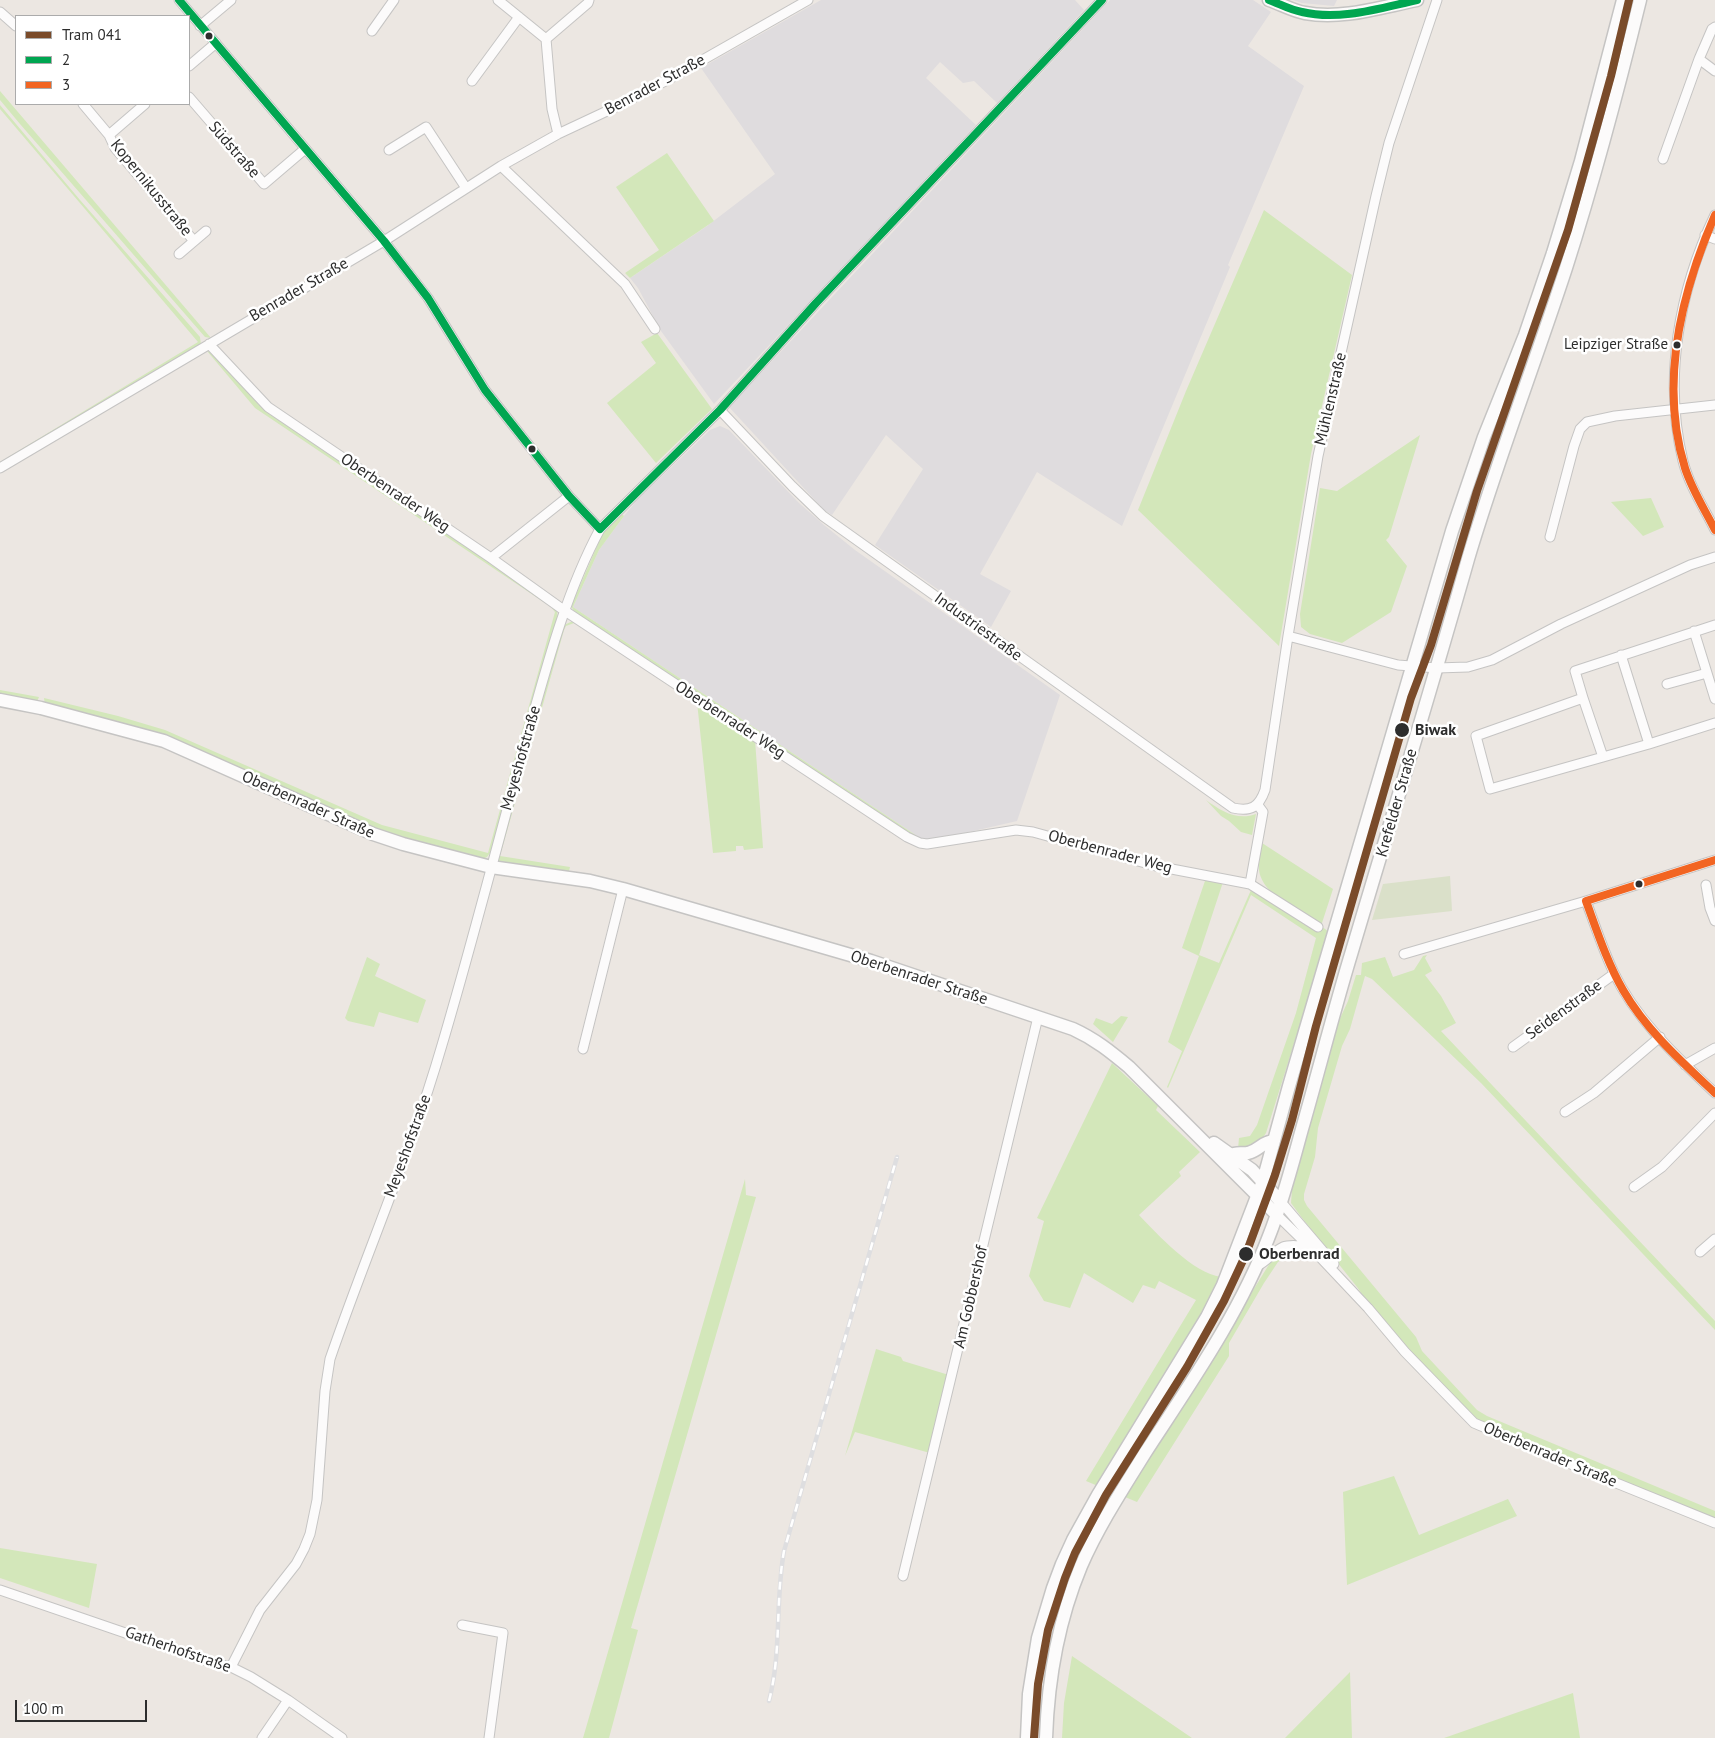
<!DOCTYPE html>
<meta charset="utf-8">
<style>
body{margin:0}
#map{position:relative;width:1715px;height:1738px;overflow:hidden;background:#ece7e2;font-family:"PT Sans",sans-serif}
canvas{display:block}
.legend{position:absolute;left:15px;top:15px;width:175px;height:90px;box-sizing:border-box;background:#fff;border:1px solid #ababab;margin:0;padding:6px 9px;list-style:none;font-size:15px;color:#2d2d2d}
.legend li{display:flex;align-items:center;gap:10px;height:25px}
.legend b{width:25px;border:1px solid #ababab}
.scale{position:absolute;left:15px;top:1700px;width:132px;height:22px;box-sizing:border-box;border:2px solid #2d2d2d;border-top:0;padding-left:6px;font-size:15px;line-height:18px;white-space:nowrap;color:#2d2d2d;-webkit-text-stroke:4px #fff;paint-order:stroke}
</style>
<div id="map">
<canvas width="1715" height="1738"></canvas>
<ul class="legend">
<li><b style="height:6px;background:#7a4b2a"></b>Tram 041</li>
<li><b style="height:6px;background:#00a651"></b>2</li>
<li><b style="height:6px;background:#f26522"></b>3</li>
</ul>
<div class="scale">100 m</div>
</div>
<script>
const ctx = document.querySelector('canvas').getContext('2d');
ctx.lineJoin = 'round';
function fillPath(path, color) {
  ctx.fillStyle = color;
  ctx.fill(path, 'evenodd');
}
function stroke(path, color, width, dash) {
  ctx.strokeStyle = color;
  ctx.lineWidth = width;
  ctx.lineCap = dash ? 'butt' : 'round';
  ctx.setLineDash(dash || []);
  ctx.stroke(path);
}
function write(font, color, halo, rows, align = 'center') {
  ctx.font = font + ' "PT Sans",sans-serif';
  ctx.lineWidth = 5;
  ctx.setLineDash([]);
  ctx.textBaseline = 'middle';
  ctx.strokeStyle = halo;
  ctx.fillStyle = color;
  for (const [text, x, y, turn = 0] of rows) {
    ctx.save();
    ctx.translate(x, y);
    ctx.rotate((+turn || 0) * Math.PI / 180);
    ctx.textAlign = isNaN(turn) ? turn : align;
    if (halo) ctx.strokeText(text, 0, 0);
    ctx.fillText(text, 0, 0);
    ctx.restore();
  }
}
fillPath(new Path2D(`
 M821 0H1075L1084 10 997 103 974 81 963 83 940 62 926 78 976 125 714 404 661 331 638 288 630 278 707 226 775 174 701 68Z
 M1110 0H1253L1271 12 1248 46 1304 86 1228 265 1230 267 1122 526 1037 472 980 574 1011 591 991 627 875 545 923 469 886 435 832 515 824 510 729 407Z
 M1293 0H1337L1334 6 1302 3Z
 M720 426 729 430 799 503 824 525 855 550 1060 695 1017 821 926 842 573 607 599 550 624 516 638 499 710 430Z`), '#dfdcde');
fillPath(new Path2D(`
 M0 91 211 338 205 337 20 124 0 100Z
 M0 105 80 200 200 337 201 345 0 464V462L198 342 0 109Z
 M667 153 714 221 630 278 625 273 659 250 616 187Z
 M1264 210 1352 275 1311 454 1279 646 1138 510 1186 391Z
 M657 333 712 409 656 463 607 403 656 363 641 342Z
 M207 351 214 353 259 405 553 605 557 611 558 620 490 853 487 857 481 860 378 831 162 737 45 706 44 698 118 716 165 730 382 825 488 853 555 612 551 607 255 408Z
 M1420 435 1389 537 1386 540 1407 566 1391 612 1342 643 1310 634 1301 627 1300 614 1320 488 1337 491Z
 M1651 498 1664 527 1643 536 1611 502Z
 M621 513 624 516 599 550 573 607 926 842 905 832 575 613 571 606 604 530Z
 M573 621 580 626 574 623 566 626 564 630 500 856 570 867 568 875 507 866 499 861 498 855 564 625Z
 M0 690 39 697 36 704 0 697Z
 M697 702 755 740 763 848 744 850 743 846H736V851L713 853Z
 M1206 800C1221 811 1237 821 1256 814L1252 835 1241 832 1229 821 1221 816Z
 M1262 843 1333 889 1321 926 1329 932 1266 1133 1259 1143 1238 1149 1239 1138 1250 1136 1257 1125 1296 1013 1316 938 1251 895 1168 1088 1167 1087 1182 1051 1168 1042 1199 956 1182 948 1206 878 1223 882 1199 955 1219 963 1251 890 1271 892C1254 873 1259 866 1262 843Z
 M1427 955 1425 958 1432 971 1425 975 1441 996 1456 1023 1441 1031 1715 1321V1330L1481 1083 1372 979 1365 976 1350 1029 1342 1046 1318 1128 1315 1157 1304 1194V1200L1307 1206 1416 1337 1422 1351 1477 1410 1487 1416 1715 1511V1520L1480 1421 1466 1411 1374 1312 1357 1287 1302 1218 1291 1203 1293 1178 1337 1025 1348 1001 1356 975H1361L1362 963 1385 957 1393 977 1414 970 1423 956Z
 M367 957 380 964 375 976 426 1000 418 1023 379 1012 374 1027 348 1021 345 1018Z
 M1121 1016 1128 1017 1113 1042 1093 1024 1096 1018 1112 1024Z
 M1112 1063 1158 1106 1156 1110 1200 1152 1179 1172 1181 1176 1139 1215C1158 1235 1193 1273 1221 1277L1202 1316 1098 1486 1086 1481 1196 1300 1159 1281 1155 1289 1143 1285 1133 1303 1084 1273 1070 1308 1044 1301 1029 1276 1044 1221 1037 1218Z
 M745 1179 746 1195 756 1197 631 1628 638 1630 609 1738H583Z
 M1290 1248 1289 1255 1278 1262 1264 1283 1229 1343V1356L1137 1502 1125 1497 1273 1258Z
 M876 1349 901 1357 903 1361 949 1375 930 1453 855 1432 845 1456Z
 M1394 1476 1419 1535 1508 1499 1517 1516 1347 1585 1343 1492Z
 M0 1548 97 1564 89 1608 0 1578Z
 M1072 1656 1192 1738H1062L1064 1703Z
 M1350 1672 1352 1738H1285Z
 M1573 1693 1580 1738H1444Z`), '#d3e7ba');
fillPath(new Path2D(`
 M1450 876 1452 911 1372 920 1383 884Z`), '#dae0c9');
const street = new Path2D(`
 M179 0 384 241 428 298 485 390 569 496 600 529
 M498 0 546 39 552 109 558 134
 M0 12 16 26
 M200 26 231 0
 M372 31 394 0
 M546 39 588 3 589 0
 M1699 59 1712 29 1715 27
 M189 66 216 43
 M472 81 519 17
 M189 97 264 184 305 149
 M83 104 109 135 115 148 194 241
 M109 135 145 104
 M389 150 426 127 466 188
 M1663 159 1699 59 1715 71
 M501 166 625 284 655 329
 M1715 215C1679 290 1663 379 1683 461 1689 485 1704 508 1715 530
 M1705 235 1715 239
 M179 254 206 231
 M209 344 268 407 491 558 565 611 907 837 920 843 927 844 1016 830 1033 832 1156 866 1250 884 1318 927
 M720 410 792 486 823 516 1233 808C1251 812 1259 807 1265 790L1288 636 1318 456 1376 196 1389 143 1437 0
 M0 468 384 241 501 166 558 134 622 104 671 78 808 0
 M1550 537 1574 446 1580 429 1587 422 1615 416 1715 405
 M491 558 569 496
 M1694 631 1715 699
 M1288 636 1398 665 1437 668 1468 667 1492 660 1561 624 1690 565 1715 557
 M1621 655 1649 744
 M1667 684 1707 673
 M1583 698 1575 671 1715 625
 M1603 757 1583 698 1476 736 1490 789 1649 744 1715 723
 M1250 884 1263 812 1257 804
 M1706 885 1710 908 1715 921
 M1586 901C1595 925 1603 950 1614 973 1636 1020 1678 1058 1715 1093
 M1404 954 1586 901 1715 860
 M1513 1047 1614 974
 M583 1049 623 889
 M1685 1065 1715 1048
 M1565 1112 1594 1093 1660 1037
 M1634 1187 1662 1167 1715 1113
 M1281 1202 1334 1264
 M1277 1215 1318 1255 1368 1308 1405 1352 1474 1423 1599 1476 1715 1523
 M1700 1252 1715 1239
 M1257 1266C1268 1261 1272 1252 1283 1247 1291 1244 1299 1247 1306 1245
 M903 1576 1038 1017
 M0 1590 207 1661 231 1667 251 1677 288 1700 342 1738
 M462 1625 503 1633 489 1738
 M231 1667 260 1610 296 1564 304 1549 310 1534 317 1500 325 1391 330 1359C366 1254 411 1152 442 1045 472 944 498 841 526 740 546 669 565 594 600 529L720 410 816 303 1102 0
 M262 1738 288 1700`);
const secondary = new Path2D(`
 M1269 0C1281 4 1293 11 1305 13 1342 20 1381 7 1417 0
 M0 700 41 708 164 741 373 834 403 844 491 867 590 881 623 889 871 961 1073 1029C1095 1039 1111 1052 1129 1067L1277 1215
 M1214 1143 1252 1170 1281 1202
 M1231 1155C1236 1152 1242 1154 1248 1153 1260 1150 1261 1142 1274 1141
 M1027 1738 1029 1694 1038 1638 1053 1588 1062 1564 1073 1540 1098 1495 1207 1317 1223 1285 1263 1181 1289 1086 1452 531 1484 437 1525 335 1553 253 1581 161 1623 0
 M1046 1738C1048 1679 1058 1621 1081 1566 1098 1527 1122 1490 1145 1453 1190 1384 1240 1313 1269 1236 1283 1201 1292 1165 1302 1129 1319 1070 1334 1010 1352 951 1391 820 1431 690 1468 559 1497 461 1534 366 1566 268 1594 180 1618 90 1640 0`);
stroke(street, '#c5c4c3', 11);
stroke(secondary, '#c5c4c3', 15);
stroke(street, '#fcfbfb', 9);
stroke(secondary, '#fcfbfb', 12);
const rail = new Path2D(`
 M769 1701C782 1651 775 1601 784 1551L897 1157`);
stroke(rail, '#dedee0', 4.5);
stroke(rail, '#fff', 2.5, [8]);
stroke(new Path2D(`
 M179 0 384 241 428 298 485 390 569 496 600 529 720 410 816 303 1102 0
 M1269 0C1280 4 1290 10 1302 12 1340 21 1380 8 1417 0`), '#00a651', 8);
stroke(new Path2D(`
 M1715 215C1681 293 1659 384 1685 468 1692 490 1705 510 1715 530
 M1715 860 1586 901C1597 931 1607 962 1623 990 1646 1030 1682 1062 1715 1093`), '#f26522', 8);
stroke(new Path2D(`
 M1034 1738 1038 1684 1048 1630 1065 1578 1075 1553 1106 1495 1187 1367 1224 1301 1246 1254 1275 1175 1292 1120 1316 1026 1411 698 1431 645 1477 491 1568 230 1611 76 1629 0`), '#7a4b2a', 8);
for (const [x, y, r, color] of [
 [209,36,4.5,"#2d2d2d"],
 [1677,345,4.5,"#2d2d2d"],
 [532,449,4.5,"#2d2d2d"],
 [1402,730,8,"#2d2d2d"],
 [1639,884,4.5,"#2d2d2d"],
 [1246,1254,8,"#2d2d2d"]
]) {
  const dot = new Path2D();
  dot.arc(x, y, r, 0, 2 * Math.PI);
  ctx.fillStyle = color;
  ctx.fill(dot);
  stroke(dot, '#fff', 2);
}
write('15px', '#2d2d2d', '#fff', [
 ["Leipziger Straße",1668,345]
], 'right');
write('16px', '#2d2d2d', '#fff', [
 ["Benrader Straße",655,85,-28],
 ["Südstraße",234,150,49],
 ["Kopernikusstraße",151,188,51],
 ["Benrader Straße",299,290,-30],
 ["Mühlenstraße",1331,399,-77],
 ["Oberbenrader Weg",395,493,34],
 ["Industriestraße",978,627,36],
 ["Oberbenrader Weg",730,720,33],
 ["Meyeshofstraße",521,758,-74],
 ["Krefelder Straße",1397,803,-74],
 ["Oberbenrader Straße",308,805,24],
 ["Oberbenrader Weg",1110,852,15],
 ["Oberbenrader Straße",919,978,18],
 ["Seidenstraße",1564,1010,-36],
 ["Meyeshofstraße",408,1146,-70],
 ["Am Gobbershof",971,1297,-77],
 ["Oberbenrader Straße",1550,1455,23],
 ["Gatherhofstraße",178,1650,19]
]);
write('bold 16px', '#2d2d2d', '#fff', [
 ["Biwak",1415,730],
 ["Oberbenrad",1259,1254]
], 'left');
</script>
